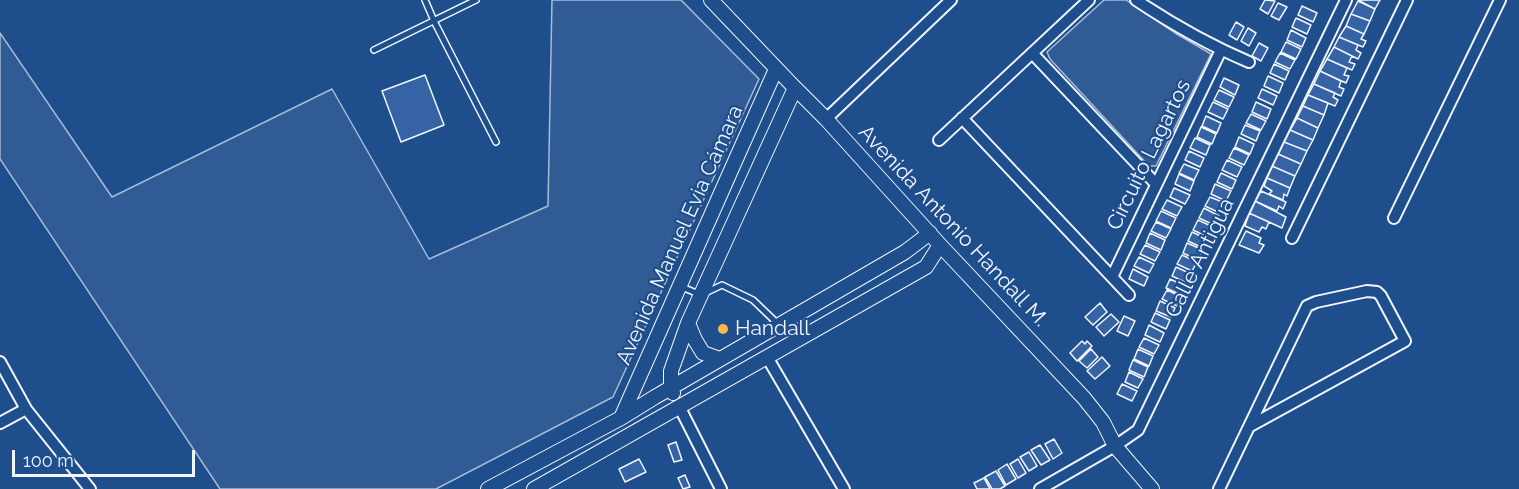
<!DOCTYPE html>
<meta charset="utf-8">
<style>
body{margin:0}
#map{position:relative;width:1519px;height:489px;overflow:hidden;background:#1f4e8c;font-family:Raleway,sans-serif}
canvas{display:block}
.scale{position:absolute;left:12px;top:450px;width:183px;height:27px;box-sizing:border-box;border:3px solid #f2f6ff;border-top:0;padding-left:8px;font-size:18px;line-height:21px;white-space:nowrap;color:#f2f6ff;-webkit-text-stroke:4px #1f4e8c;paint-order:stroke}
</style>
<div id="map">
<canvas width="1519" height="489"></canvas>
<div class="scale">100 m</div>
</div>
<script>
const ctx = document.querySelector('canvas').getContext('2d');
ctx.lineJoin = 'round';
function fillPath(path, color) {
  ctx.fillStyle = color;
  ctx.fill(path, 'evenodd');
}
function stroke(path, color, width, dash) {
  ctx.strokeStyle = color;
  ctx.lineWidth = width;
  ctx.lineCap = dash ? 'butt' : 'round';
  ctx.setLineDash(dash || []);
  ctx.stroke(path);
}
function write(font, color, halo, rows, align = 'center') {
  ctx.font = font + ' Raleway,sans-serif';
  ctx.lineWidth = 4.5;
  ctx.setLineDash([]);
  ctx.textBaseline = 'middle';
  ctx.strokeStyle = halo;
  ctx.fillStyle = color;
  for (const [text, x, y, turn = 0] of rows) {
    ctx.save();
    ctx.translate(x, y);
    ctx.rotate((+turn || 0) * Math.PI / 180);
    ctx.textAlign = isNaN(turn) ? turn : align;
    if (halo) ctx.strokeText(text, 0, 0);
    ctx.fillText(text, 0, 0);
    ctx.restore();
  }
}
const built = new Path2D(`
 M552 0H681L759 79 613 397 436 489H220L0 159V33L112 197 332 89 429 259 548 206Z
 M1104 0H1126L1175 33 1211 54 1156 166H1149L1050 59 1047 52Z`);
fillPath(built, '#305b95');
stroke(built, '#a8bbd7', 1.5);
const building = new Path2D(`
 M1265 0 1275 1 1268 14 1260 9Z
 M1358 0H1380L1375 9Z
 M1358 1 1375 9 1370 21 1351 14Z
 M1278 3 1287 7 1279 20 1271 16Z
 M1302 6 1317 13 1313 22 1298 15Z
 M1351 14 1370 21 1364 34 1346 26Z
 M1296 18 1311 25 1307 34 1292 27Z
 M1236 22 1244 27 1237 40 1229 35Z
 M1346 26 1364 34 1361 39 1366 41 1363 47 1339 37Z
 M1248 28 1256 33 1249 46 1241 41Z
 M1291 30 1306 38 1302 47 1287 40Z
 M1339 37 1358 45 1356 50 1361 53 1358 59 1334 47Z
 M1286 42 1301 49 1296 59 1281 52Z
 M1259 43 1268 48 1261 61 1252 56Z
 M1334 47 1352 56 1349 62 1355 64 1352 70 1327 59Z
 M1280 53 1295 60 1290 69 1275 62Z
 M1327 59 1347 68 1344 75 1349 76 1346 83 1320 71Z
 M1274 64 1289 71 1285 80 1270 73Z
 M1320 71 1341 81 1339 87 1344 89 1341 96 1314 84Z
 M425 75 444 125 401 142 382 91Z
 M1268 76 1283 83 1279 93 1264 86Z
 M1224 78 1239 85 1235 95 1220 87Z
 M1314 84 1335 93 1333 97 1338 100 1335 106 1308 95Z
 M1262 89 1277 96 1273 105 1258 98Z
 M1219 90 1234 97 1229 107 1214 100Z
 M1308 95 1328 103 1324 115 1303 106Z
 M1213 102 1228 109 1223 119 1208 112Z
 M1256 102 1271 109 1267 119 1252 112Z
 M1303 106 1324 115 1318 128 1297 118Z
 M1251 114 1266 121 1261 130 1246 123Z
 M1206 116 1221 123 1217 133 1202 126Z
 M1297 118 1318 128 1313 140 1290 130Z
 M1245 125 1260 131 1256 141 1241 134Z
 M1201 127 1216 134 1212 144 1197 137Z
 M1290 130 1313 140 1307 151 1284 142Z
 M1239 137 1254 144 1250 154 1235 147Z
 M1195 138 1210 145 1206 155 1190 148Z
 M1284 142 1307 151 1301 164 1278 154Z
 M1234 148 1249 155 1244 165 1229 158Z
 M1189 151 1204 158 1200 167 1185 160Z
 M1278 154 1301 164 1295 176 1272 166Z
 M1227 160 1242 167 1237 177 1222 170Z
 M1184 164 1199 170 1194 180 1179 173Z
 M1272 166 1295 176 1290 188 1267 178Z
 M1221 173 1236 180 1232 189 1217 182Z
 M1179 174 1194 181 1190 191 1175 184Z
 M1267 178 1290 188 1287 196 1284 194 1283 200 1269 194 1272 191 1264 186Z
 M1215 184 1231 191 1226 201 1211 194Z
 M1174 188 1190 195 1185 204 1170 197Z
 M1261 191 1286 202 1283 209 1279 206 1277 211 1255 201Z
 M1210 197 1225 203 1220 213 1205 206Z
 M1167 200 1182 207 1177 216 1162 209Z
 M1255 201 1286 217 1282 228 1249 213Z
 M1204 208 1219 216 1214 225 1199 218Z
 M1161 211 1176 218 1171 228 1156 221Z
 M1249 213 1269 222 1266 229 1262 227 1259 232 1245 226Z
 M1198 220 1213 227 1208 237 1193 230Z
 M1156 222 1171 229 1166 238 1151 231Z
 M1246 231 1261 238 1259 243 1264 245 1259 253 1239 245Z
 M1192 232 1207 239 1203 248 1188 241Z
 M1150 233 1165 240 1161 250 1146 243Z
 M1187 243 1203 250 1198 260 1183 253Z
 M1145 245 1160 252 1155 261 1140 254Z
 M1182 255 1197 262 1192 271 1177 264Z
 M1139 257 1154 264 1149 273 1134 266Z
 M1176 267 1191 274 1187 283 1172 276Z
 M1133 269 1148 277 1144 286 1129 279Z
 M1170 279 1185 286 1181 295 1166 288Z
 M1167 290 1182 297 1177 306 1162 299Z
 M1160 301 1175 308 1171 317 1156 311Z
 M1100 303 1107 312 1093 325 1085 317Z
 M1155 313 1170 320 1166 329 1151 322Z
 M1111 314 1119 322 1104 336 1096 327Z
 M1124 316 1135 321 1128 336 1117 331Z
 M1149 325 1164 333 1160 342 1145 335Z
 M1144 338 1159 345 1154 354 1139 347Z
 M1082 341 1085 344 1087 341 1092 346 1077 361 1070 353Z
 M1091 349 1098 357 1087 368 1079 361Z
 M1138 349 1153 356 1149 366 1134 359Z
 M1102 357 1110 366 1095 379 1087 371Z
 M1133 360 1148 367 1144 377 1129 370Z
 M1129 372 1143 379 1138 388 1125 382Z
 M1122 384 1137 391 1132 401 1117 394Z
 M1054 439 1062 453 1053 459 1045 444Z
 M676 442 682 460 674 462 668 445Z
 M1040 445 1050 460 1041 465 1031 450Z
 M1029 452 1037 466 1029 471 1020 457Z
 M639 459 646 472 625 482 619 469Z
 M1018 459 1026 473 1018 478 1010 464Z
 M1007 464 1016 479 1006 485 998 470Z
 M996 471 1005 486 1000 489H992L985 477Z
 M685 475 690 487 683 489 678 478Z
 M984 478 990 489H977L974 483Z`);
fillPath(building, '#3563a3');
stroke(building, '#f2f6ff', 1.5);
const service = new Path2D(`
 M425 0 434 21 496 142
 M374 50 476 0
 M682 287 701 295 722 285 753 300 778 324`);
const minor = new Path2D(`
 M1136 0C1172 24 1209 45 1249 62
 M1032 53 1156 184
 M962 118 1129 295
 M826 119 951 0
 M939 140 1089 0
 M1394 218 1500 0
 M1292 238 1407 0
 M1112 277 1221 50
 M767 357 844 489
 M0 362 26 409 90 489
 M679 406 721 489
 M0 423 26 409
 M1040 489 1115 446 1138 430 1346 0
 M1219 489 1307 306 1316 302 1367 291 1377 292 1381 296 1405 341 1250 426`);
const tertiary = new Path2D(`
 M711 0 795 88 826 119 940 245 1084 398 1103 422 1115 446 1152 489
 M688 323 695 340 703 353 720 359
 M673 393 671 388V371L688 323 795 88
 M621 418 776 69
 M488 489 621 418 655 397 905 252 930 233
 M534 489 926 267 940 245`);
stroke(service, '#f2f6ff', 8);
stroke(minor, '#f2f6ff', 14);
stroke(tertiary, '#f2f6ff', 16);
stroke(service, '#1f4e8c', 5);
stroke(minor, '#1f4e8c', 10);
stroke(tertiary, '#1f4e8c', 14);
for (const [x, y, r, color] of [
 [723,329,6,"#ffb74d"]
]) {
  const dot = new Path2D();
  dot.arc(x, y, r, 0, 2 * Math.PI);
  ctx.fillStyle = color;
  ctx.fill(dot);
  stroke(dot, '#1f4e8c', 2);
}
write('21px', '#f2f6ff', '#1f4e8c', [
 ["Circuito Lagartos",1149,155,-64],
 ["Avenida Antonio Handall M.",953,226,47],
 ["Avenida Manuel Evia Cámara",680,235,-66],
 ["Calle Antigua",1200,258,-64]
]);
write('21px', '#f2f6ff', '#1f4e8c', [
 ["Handall",735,329]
], 'left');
</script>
